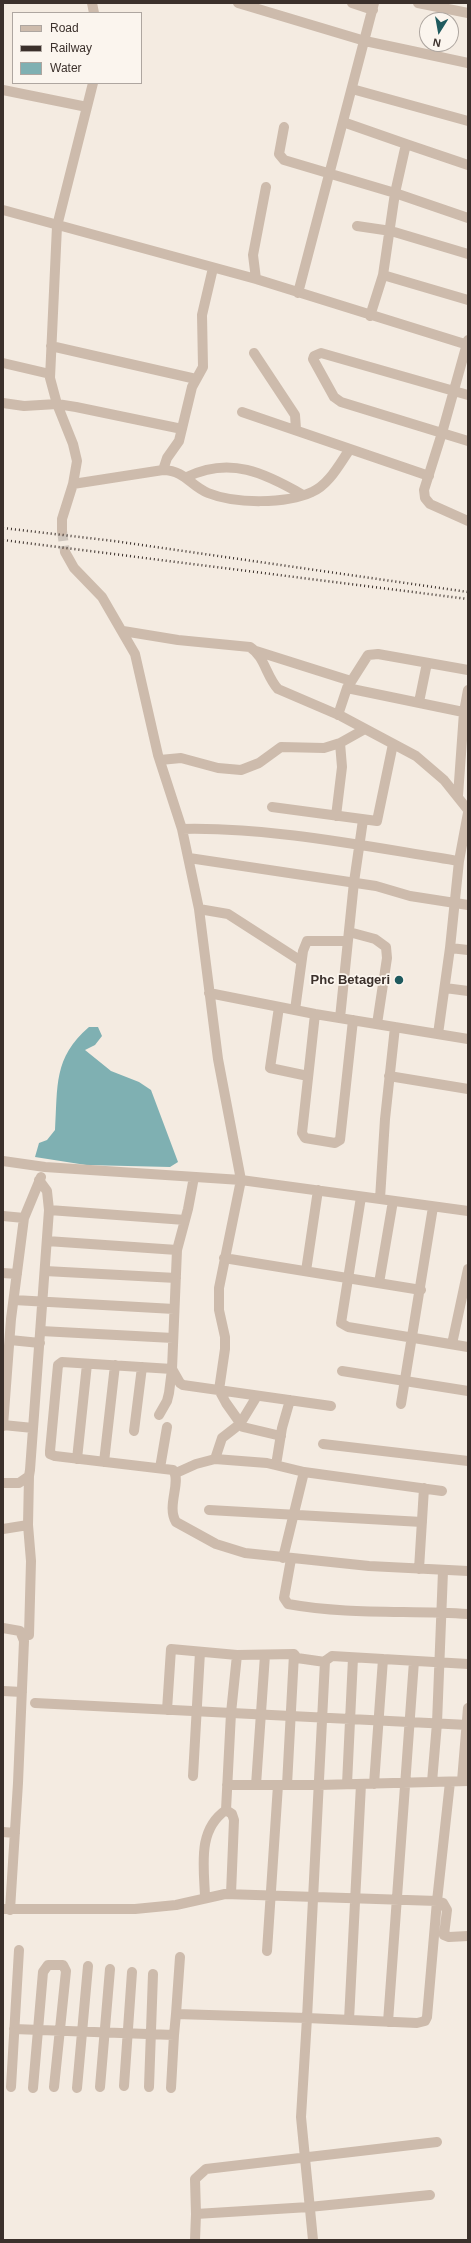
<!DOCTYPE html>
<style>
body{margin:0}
#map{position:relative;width:471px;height:2243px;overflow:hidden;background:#f4ebe1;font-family:Arial,sans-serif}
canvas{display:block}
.frame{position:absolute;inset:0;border:4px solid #3b302b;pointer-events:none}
.legend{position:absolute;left:12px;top:12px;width:130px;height:72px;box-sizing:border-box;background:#fbf5ee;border:1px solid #aea6a0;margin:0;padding:5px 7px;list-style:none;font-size:12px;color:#3b302b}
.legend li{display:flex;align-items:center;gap:8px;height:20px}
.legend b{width:20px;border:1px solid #aea6a0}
.north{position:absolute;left:419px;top:12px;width:40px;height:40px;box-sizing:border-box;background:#fbf5ee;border:1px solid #aea6a0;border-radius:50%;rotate:191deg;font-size:11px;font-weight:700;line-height:16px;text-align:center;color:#3b302b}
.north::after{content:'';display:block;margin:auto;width:14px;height:18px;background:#1f5a5e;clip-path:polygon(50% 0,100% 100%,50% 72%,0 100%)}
</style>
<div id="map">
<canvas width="471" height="2243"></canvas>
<div class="frame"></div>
<ul class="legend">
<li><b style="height:5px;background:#cdbbac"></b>Road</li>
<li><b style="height:5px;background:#3b302b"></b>Railway</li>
<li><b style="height:11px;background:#7fb0b2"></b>Water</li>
</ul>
<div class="north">N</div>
</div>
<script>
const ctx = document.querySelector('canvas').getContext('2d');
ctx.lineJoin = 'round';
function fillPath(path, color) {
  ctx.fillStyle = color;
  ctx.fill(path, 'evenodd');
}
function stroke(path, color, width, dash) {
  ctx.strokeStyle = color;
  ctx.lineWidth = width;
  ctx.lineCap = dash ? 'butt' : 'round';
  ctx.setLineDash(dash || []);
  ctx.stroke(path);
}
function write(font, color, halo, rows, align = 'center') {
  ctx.font = font + ' Arial,sans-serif';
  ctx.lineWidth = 3.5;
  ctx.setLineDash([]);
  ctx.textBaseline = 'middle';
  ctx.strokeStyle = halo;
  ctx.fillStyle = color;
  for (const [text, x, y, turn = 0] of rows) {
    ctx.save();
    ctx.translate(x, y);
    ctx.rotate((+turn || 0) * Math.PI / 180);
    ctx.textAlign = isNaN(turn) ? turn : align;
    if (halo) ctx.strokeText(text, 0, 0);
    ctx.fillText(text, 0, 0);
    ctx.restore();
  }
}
fillPath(new Path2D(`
 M89 1027H98L102 1036 95 1045 85 1050 111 1071 139 1082 151 1090 178 1162 170 1167 86 1165 35 1157 39 1143 47 1140 55 1130C58 1086 53 1058 89 1027Z`), '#7fb0b2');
stroke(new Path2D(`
 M62 531 65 552`), '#cfc6bd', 10, [10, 5]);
stroke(new Path2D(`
 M92 3 94 13
 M238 3 365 41 468 63
 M352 3 373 10
 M418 3 468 13
 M352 89 468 121
 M3 90 87 107
 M343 122 406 144
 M284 127 279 154 284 160 395 193 468 218
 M3 210 256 279 468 345
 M357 226 391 231 468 254
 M383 275 468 300
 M256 279 253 255 266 187
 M298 293 374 3
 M370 316 383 275 395 193 406 144 468 165
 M468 340 442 433 424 490 425 498 430 504 468 521
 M51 346 196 379
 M254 353 295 415 296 429
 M3 363 50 374
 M468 395 321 353 314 356 313 359 334 397 341 402 468 441
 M3 403 24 406 57 404 76 407 182 429
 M242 412 429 476
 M163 470 167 458 179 441 192 387 203 367 202 315 213 268
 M187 477C230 456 265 473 303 495
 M73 484 163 470C186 471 189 485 208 493 235 504 286 504 312 492 329 485 340 463 350 449
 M62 531V519L73 484 77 461 73 444 57 404 50 378 57 226 93 83
 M65 552 74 568 102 597 135 654 158 755 182 829 199 909 218 1059 241 1180 219 1288V1310L225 1337V1349L219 1390 226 1403 243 1427 281 1436
 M123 631 178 640 250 647C265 657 266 676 278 689L341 716 416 756 444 780 468 810
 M256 651 351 681
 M347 688 468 713
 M419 702 427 663
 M338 715 347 688 368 655 378 654 468 670
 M160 760 181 758 218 768 241 770 259 763 281 747 324 748 340 743 365 729
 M458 796 464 712 468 690
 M272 807 377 821 393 744
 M336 816 342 767 340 743
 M182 829C274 827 369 847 459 861
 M189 858 376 886 410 896 468 905
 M199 909 228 914 301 961
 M349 932 375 939 386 947 387 958 377 1024
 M450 948 468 950
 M445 988 468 991
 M209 993 315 1014 468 1039
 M279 1007 270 1068 308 1076
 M295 1010 303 951 307 941H348
 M315 1014 302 1133 305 1138 335 1143 340 1140 353 1020
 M340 1018 354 882 363 820
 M438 1034 450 948 459 861 468 813
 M389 1076 468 1089
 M3 1161 45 1167 241 1180 468 1211
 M361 1197 341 1323 348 1327 468 1347
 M380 1199 385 1119 395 1027
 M49 1210 185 1220
 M3 1216 24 1218
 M47 1241 177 1250
 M224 1258 421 1290
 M45 1271 176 1278
 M306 1271 318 1190
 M3 1273 17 1274
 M379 1283 393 1201
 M14 1300 174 1309
 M41 1331 173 1338
 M10 1340 40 1343
 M452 1344 468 1269
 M342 1371 468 1391
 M401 1404 433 1207
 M331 1406 183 1385 180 1383 172 1369 62 1362 58 1365 50 1451V1454L55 1456 173 1470C182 1481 166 1506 176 1522L216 1544 245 1553 369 1566 468 1571
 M159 1415 167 1401 169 1393 172 1369 177 1250 188 1209 194 1177
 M3 1425 33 1428
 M3 1426 11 1319 24 1218 41 1177
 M134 1431 142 1367
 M323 1444 468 1461
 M77 1459 87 1364
 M215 1459 222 1438 240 1424 257 1396
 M104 1462 115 1365
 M276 1465 282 1428 290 1400
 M160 1468 167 1427
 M176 1473 196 1464 215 1459 267 1463 304 1472 442 1491
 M29 1476 28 1525 31 1561 29 1635
 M3 1483H19L29 1476 30 1470 49 1210 47 1191 39 1180
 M209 1510 422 1522
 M3 1529 28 1525
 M283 1558 304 1472
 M291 1559 284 1598 288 1604C348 1615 408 1610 468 1614
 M419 1569 424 1488
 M3 1628 20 1631 24 1641 18 1783 10 1910
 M3 1691 22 1692
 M35 1703 468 1725
 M167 1710 171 1649 237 1655 294 1654 297 1658 325 1662
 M193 1776 200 1652
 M462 1781 468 1708
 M432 1782 437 1723 443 1571
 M450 1782 437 1901 427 2017 425 2021 417 2023 307 2018 325 1661 332 1656 468 1664
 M347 1784 353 1658
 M374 1784 383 1659
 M227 1785H319L468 1781
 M256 1785 265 1655
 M287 1785 294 1654
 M226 1810 232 1814 234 1820 231 1894
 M3 1832 15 1833
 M205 1897C204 1866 197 1830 226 1810L231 1713 237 1655
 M3 1909H135L176 1905 225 1894 437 1901 443 1903 447 1910 444 1935 449 1937 468 1936
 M267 1951 278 1785
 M176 2014 180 1957
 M349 2020 361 1784
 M388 2022 414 1661
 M14 2029 174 2035 176 2014 307 2018 301 2117 313 2240
 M124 2086 132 1972
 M11 2087 19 1950
 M100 2087 110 1969
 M149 2087 153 1974
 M33 2088 43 1972 48 1965H63L66 1971 54 2087
 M77 2088 88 1966
 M171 2088 174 2035
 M196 2214 309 2207 430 2195
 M195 2240 196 2214 195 2179 206 2169 437 2142`), '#cdbbac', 10);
stroke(new Path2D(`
 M3 528 114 541 468 592
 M3 540 468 599`), '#3b302b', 2.5, [1, 3]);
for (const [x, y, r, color] of [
 [399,980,5,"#1f5a5e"]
]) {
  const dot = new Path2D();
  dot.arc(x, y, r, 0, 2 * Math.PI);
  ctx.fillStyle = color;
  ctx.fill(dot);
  stroke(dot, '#fbf5ee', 1.5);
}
write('bold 13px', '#3b302b', '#fbf5ee', [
 ["Phc Betageri",390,980]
], 'right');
</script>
